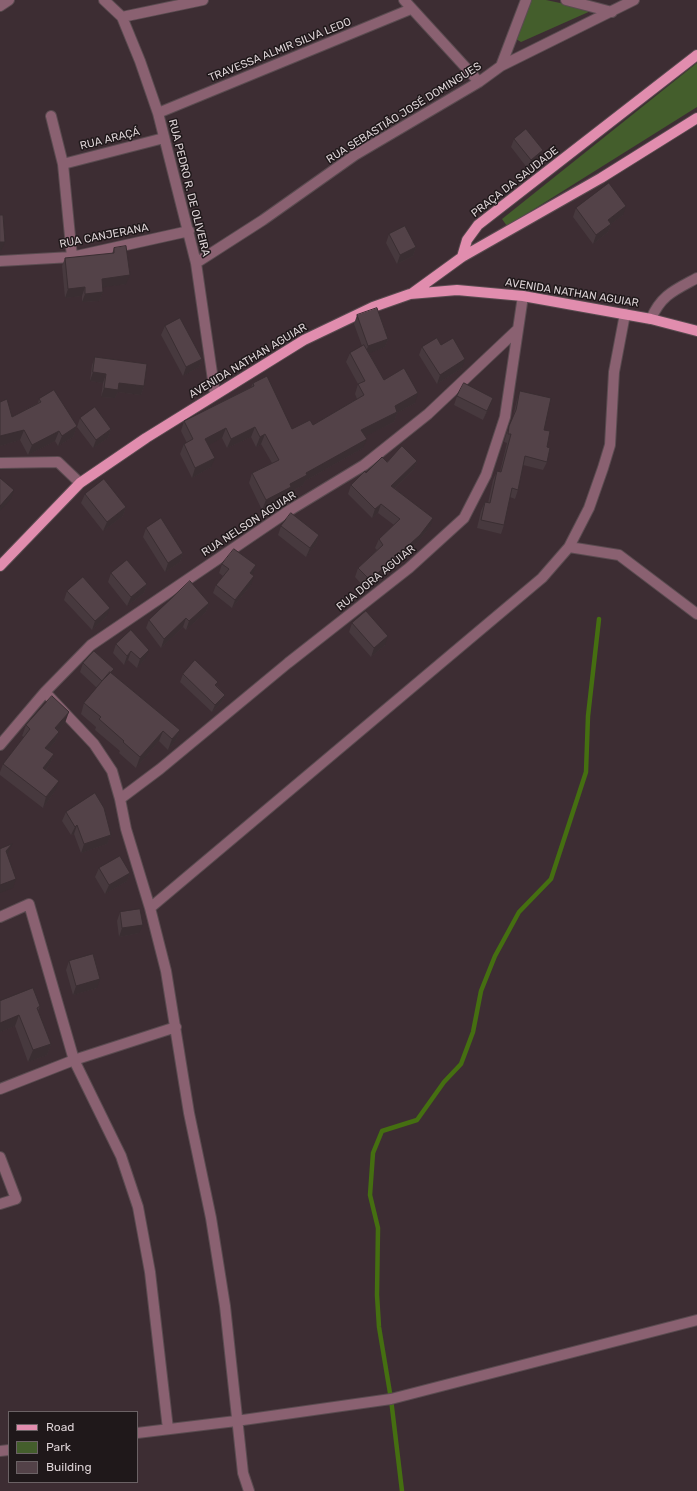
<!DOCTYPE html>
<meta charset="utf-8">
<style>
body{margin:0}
#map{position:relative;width:697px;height:1491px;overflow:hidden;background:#3d2d33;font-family:Rubik,sans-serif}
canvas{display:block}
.legend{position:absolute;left:8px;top:1411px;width:130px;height:72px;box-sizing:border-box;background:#1f181a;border:1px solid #6b6265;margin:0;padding:5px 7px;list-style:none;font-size:12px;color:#dcd2d5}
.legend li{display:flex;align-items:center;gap:8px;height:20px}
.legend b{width:20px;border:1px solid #6b6265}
</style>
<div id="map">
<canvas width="697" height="1491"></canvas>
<ul class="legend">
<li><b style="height:5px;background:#e18dae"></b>Road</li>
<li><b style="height:11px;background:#445e2c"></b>Park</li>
<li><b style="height:11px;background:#534248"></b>Building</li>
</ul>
</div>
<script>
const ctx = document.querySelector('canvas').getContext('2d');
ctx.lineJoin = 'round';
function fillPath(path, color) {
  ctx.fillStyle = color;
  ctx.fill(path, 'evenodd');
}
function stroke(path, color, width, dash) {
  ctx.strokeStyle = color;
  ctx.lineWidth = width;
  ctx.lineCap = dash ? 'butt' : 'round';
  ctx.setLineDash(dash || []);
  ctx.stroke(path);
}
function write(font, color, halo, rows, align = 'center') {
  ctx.font = font + ' Rubik,sans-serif';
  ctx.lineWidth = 3;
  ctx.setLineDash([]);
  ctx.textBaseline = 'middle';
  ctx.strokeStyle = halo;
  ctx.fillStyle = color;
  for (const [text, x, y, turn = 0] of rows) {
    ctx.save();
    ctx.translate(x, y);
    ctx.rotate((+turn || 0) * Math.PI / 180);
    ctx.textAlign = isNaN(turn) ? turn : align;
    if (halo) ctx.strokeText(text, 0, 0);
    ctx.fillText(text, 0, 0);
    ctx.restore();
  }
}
fillPath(new Path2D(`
 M524 0H546L593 10 521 42 516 39Z
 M697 63V107L507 226 502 219Z`), '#445e2c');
stroke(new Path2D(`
 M402 1491 391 1399 379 1327 377 1295 378 1228 370 1195 373 1153 382 1131 417 1120 444 1082 461 1064 473 1032 481 991 495 956 519 912 551 879 586 772 588 716 599 619`), '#456f11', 4.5);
const minor = new Path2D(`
 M104 0 122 17 140 61 158 113 196 263 215 394
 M404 0 479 82
 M566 0 612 12
 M0 6 9 0
 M122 17 203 0
 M501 66 526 0
 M158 113 411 9
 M51 116 63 164 72 257
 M63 164 164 138
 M0 261 72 257 189 231
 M196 263 263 220 355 155 479 82 501 66 634 0
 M651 319C661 295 675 290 697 278
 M0 463 58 462 80 483
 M569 547 619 555 697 614
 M45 692 94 744 112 771 120 799 126 829 150 908 166 971 189 1113 211 1218 225 1306 243 1473 249 1491
 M0 745 45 692 91 645 290 510 364 465 428 414 518 329
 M120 799 160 769 288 663 409 568 464 518 486 475 505 417 523 296
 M150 908 542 578 569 547 589 508 603 468 610 445 614 372 625 314
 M0 917 29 904 74 1060 121 1156 138 1207 150 1272 168 1429
 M0 1089 74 1060 176 1027
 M0 1157 16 1199 0 1204
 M137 1433 236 1421 391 1399 697 1320
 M0 1451 9 1450`);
const major = new Path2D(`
 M462 257 467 240 478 225 697 55
 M411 294 462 257 601 178 697 118
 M0 566 80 483 146 438 304 340 373 307 410 294 457 290 523 296 651 319 697 331`);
stroke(minor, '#5a4b50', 12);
stroke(major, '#5a4b50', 12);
stroke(minor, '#8a6171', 10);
stroke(major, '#e18dae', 10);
fillPath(new Path2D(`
 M514 139 540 159 528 169 511 147Z
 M576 208 623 215 611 224 608 232 593 244 573 217Z
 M389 234 416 247 413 256 397 264 386 243Z
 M114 248 126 284 102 287 103 292 99 301 82 302V296L65 298 62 266 65 258 112 254Z
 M357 315 388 339 385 347 369 353 384 380 415 403 397 413 394 422 365 436 363 448 305 481 303 485 289 493 287 497 262 510 249 483 252 473 272 463 261 444 256 447 251 437 227 448 222 438 208 445 211 467 192 478 180 454 184 444 187 443 181 431 184 421 251 387 253 383 292 429 313 425 357 399 355 394 358 384 346 362 350 353 362 346 354 324Z
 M165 326 202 359 199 367 183 376 161 335Z
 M441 345 462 368 437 384 419 355 422 347Z
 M95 357 144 386 141 395 118 392 115 398 101 397 103 383 90 381 92 365Z
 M520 391 544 430 547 447V462L543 470 523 465 518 490 515 499 510 497 504 525 501 534 477 528 481 511 485 502 488 503 493 480 497 471 500 472 507 443 504 442 506 435 513 417 517 400Z
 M457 396 493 398 490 407 483 420 454 405Z
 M39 399 77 426 73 437 58 446 55 441 28 455 20 440 0 446V402L12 417 38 403Z
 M80 418 111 429 108 438 93 448 77 427Z
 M417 461 414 469 395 488 430 527 417 543 366 589 355 577 358 568 377 550 375 548 379 539 394 525 378 513 372 518 348 494 351 485 387 462Z
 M85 494 126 507 123 516 103 531 81 503Z
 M281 526 319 535 316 544 306 557 278 535Z
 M146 528 183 553 180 562 165 572 143 537Z
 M222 564 256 565 252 575 251 585 232 608 213 593 216 585 223 576 219 573Z
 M111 573 147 584 144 593 127 606 108 582Z
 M67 591 107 616 92 630 64 600Z
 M209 603 206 612 186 630 183 627 161 648 146 628 149 620Z
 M352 623 385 645 371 657 349 632Z
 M131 630 145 659 137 668 128 660 124 665 113 653 116 644Z
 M83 663 112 674 180 730 176 740 168 750 159 741 136 768 119 753 120 751 95 730 96 727 81 714 84 703 97 688 80 672Z
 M183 674 217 686 225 695 222 702 212 712 180 682Z
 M65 723 58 731 59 732 55 742 48 750 54 754 50 764 46 770 55 791 43 808 0 775V772L3 764 24 737 22 736 26 725Z
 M66 812 111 835 107 844 81 853 74 834 71 835 62 821Z
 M99 868 130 873 127 881 105 894 95 877Z
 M120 912 139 933 119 937 117 921Z
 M69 961 97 988 73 995 66 970Z
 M0 1001 40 1006 38 1011 51 1044 47 1055 28 1062 15 1026 0 1032Z`), '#47393e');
fillPath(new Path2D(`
 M543 150 540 159 528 169 531 160Z
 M626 206 623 215 611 224 608 232 593 244 596 235 608 220Z
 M0 242H5L1 251H0Z
 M416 247 413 256 397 264 400 255Z
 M130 275 126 284 99 288 102 279Z
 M85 287 82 296 65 298 68 289Z
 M103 292 99 301 82 302 85 294Z
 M388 339 385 347 365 355 368 346Z
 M202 359 199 367 183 376 186 367Z
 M465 359 462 368 437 384 440 375Z
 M93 372 106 374 103 383 90 381Z
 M119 383 144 386 141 395 118 392 115 398 101 397 104 388Z
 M418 393 415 403 397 413 394 422 358 440 361 430 395 406Z
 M493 398 490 407 483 420 487 411Z
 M77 426 73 437 58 446 62 436Z
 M255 427 251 437 227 448 231 439Z
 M226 428 222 438 202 449 205 439Z
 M111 429 108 438 93 448 96 440Z
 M24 430 20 440 0 446V436Z
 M59 431 55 441 28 455 32 445Z
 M265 434 261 444 256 447 260 437Z
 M367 439 363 448 305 481 303 485 289 493 287 497 262 510 266 500 306 473Z
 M215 458 211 467 192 478 195 468Z
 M417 461 414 469 388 495 391 486Z
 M14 490 11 499 0 511V506Z
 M381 504 378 513 372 518 375 509Z
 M126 507 123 516 103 531 107 522Z
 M433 518 430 527 417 543 366 589 370 580Z
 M319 535 316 544 306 557 310 548Z
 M183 553 180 562 165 572 168 563Z
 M256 565 253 574 246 582 250 573Z
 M254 576 251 585 232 608 235 600Z
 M147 584 144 593 127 606 131 597Z
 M209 603 206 612 186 630 189 621Z
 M110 608 107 616 92 630 95 621Z
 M186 618 183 627 161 648 164 639Z
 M388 636 385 645 371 657 374 648Z
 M149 650 145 659 137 668 140 659Z
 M131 651 128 660 124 665 127 656Z
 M225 695 222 702 212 712 215 705Z
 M69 712 65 723 51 739 55 728Z
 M180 730 176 740 168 750 172 739Z
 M163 731 159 741 136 768 140 757Z
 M59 732 55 742 41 758 45 748Z
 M54 754 50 764 39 779 43 768Z
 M59 781 55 791 43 808 46 797Z
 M77 825 74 834 71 835 75 827Z
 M111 835 107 844 81 853 84 844Z
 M12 844 8 853 3 860 6 851Z
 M130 873 127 881 105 894 109 885Z
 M16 879 13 888 0 893V885Z
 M143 925 139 933 119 937 122 928Z
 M100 979 97 988 73 995 76 986Z
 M19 1015 15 1026 0 1032V1023Z
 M51 1044 47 1055 28 1062 33 1050Z`), '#3a2e32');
const building = new Path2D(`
 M526 129 543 150 531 160 514 139Z
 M609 183 626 206 608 220 611 224 596 235 576 208Z
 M0 215H3L5 242H0Z
 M405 226 416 247 400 255 389 234Z
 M126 246 130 275 102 279 103 292 85 294V287L68 289 65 258 114 253V248Z
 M377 308 388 339 368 346 357 315Z
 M180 318 202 359 186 367 165 326Z
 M437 338 441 345 453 338 465 359 440 375 422 347Z
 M364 345 384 380 404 368 418 393 395 406 397 412 361 430 367 439 306 473 307 475 290 484 291 487 266 500 252 473 279 460 265 434 260 437 255 427 231 439 226 428 205 439 215 458 195 468 184 444 193 439 184 421 254 386 253 383 267 376 292 429 310 420 313 425 364 395 358 384 365 381 350 353Z
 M95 357 147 364 144 386 119 383 118 390 104 388 106 374 93 372Z
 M464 383 493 398 487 411 457 396Z
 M54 390 77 426 62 436 59 431 32 445 24 430 0 436V402L7 399 12 417 41 402 39 399Z
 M520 391 551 398 544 430 550 431 547 447 550 448 547 462 525 456 518 490 512 488 504 525 481 520 485 502 490 503 497 471 501 472 511 434H508L509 426 516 410Z
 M95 407 111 429 96 440 80 418Z
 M402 446 417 461 391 486 433 518 420 535 370 580 358 568 383 545 379 539 400 519 381 504 375 509 351 485 365 471 366 473 382 457 387 462Z
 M0 478 14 490 0 506Z
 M104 479 126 507 107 522 85 494Z
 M291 513 319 535 310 548 281 526Z
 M161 518 183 553 168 563 146 528Z
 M234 549 256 565 250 573 254 576 235 600 216 585 229 569 222 564Z
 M127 560 147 584 131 597 111 573Z
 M83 577 110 608 95 621 67 591Z
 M190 581 209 603 189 621 186 618 164 639 149 620Z
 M366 611 388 636 374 648 352 623Z
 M131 630 149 650 140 659 131 651 127 656 116 644Z
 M94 651 114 669 102 681 83 663Z
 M195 660 218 682 215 685 225 695 215 705 183 674Z
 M110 672 180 730 172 739 163 731 140 757 123 742 124 741 99 719 101 717 84 703Z
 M52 696 69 712 55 728 59 732 45 748 54 754 43 768 59 781 46 797 3 764 30 729 26 725Z
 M95 793 104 808 111 835 84 844 77 825 75 827 66 812Z
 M12 844 6 851 16 879 0 885V849Z
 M120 856 130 873 109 885 99 868Z
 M140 909 143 925 122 928 120 912Z
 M93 954 100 979 76 986 69 961Z
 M33 988 40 1006 37 1008 51 1044 33 1050 19 1015 0 1023V1001Z`);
fillPath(building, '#534248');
stroke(building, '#3a2e32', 1);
write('11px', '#dcd2d5', '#1f181a', [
 ["TRAVESSA ALMIR SILVA LEDO",280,50,-22],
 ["RUA SEBASTIÃO JOSÉ DOMINGUES",404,113,-32],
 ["RUA ARAÇÁ",110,139,-14],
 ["PRAÇA DA SAUDADE",515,182,-38],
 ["RUA PEDRO R. DE OLIVEIRA",189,188,76],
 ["RUA CANJERANA",104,236,-11],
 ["AVENIDA NATHAN AGUIAR",572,293,9],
 ["AVENIDA NATHAN AGUIAR",248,361,-31],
 ["RUA NELSON AGUIAR",249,524,-33],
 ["RUA DORA AGUIAR",376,578,-39]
]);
</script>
